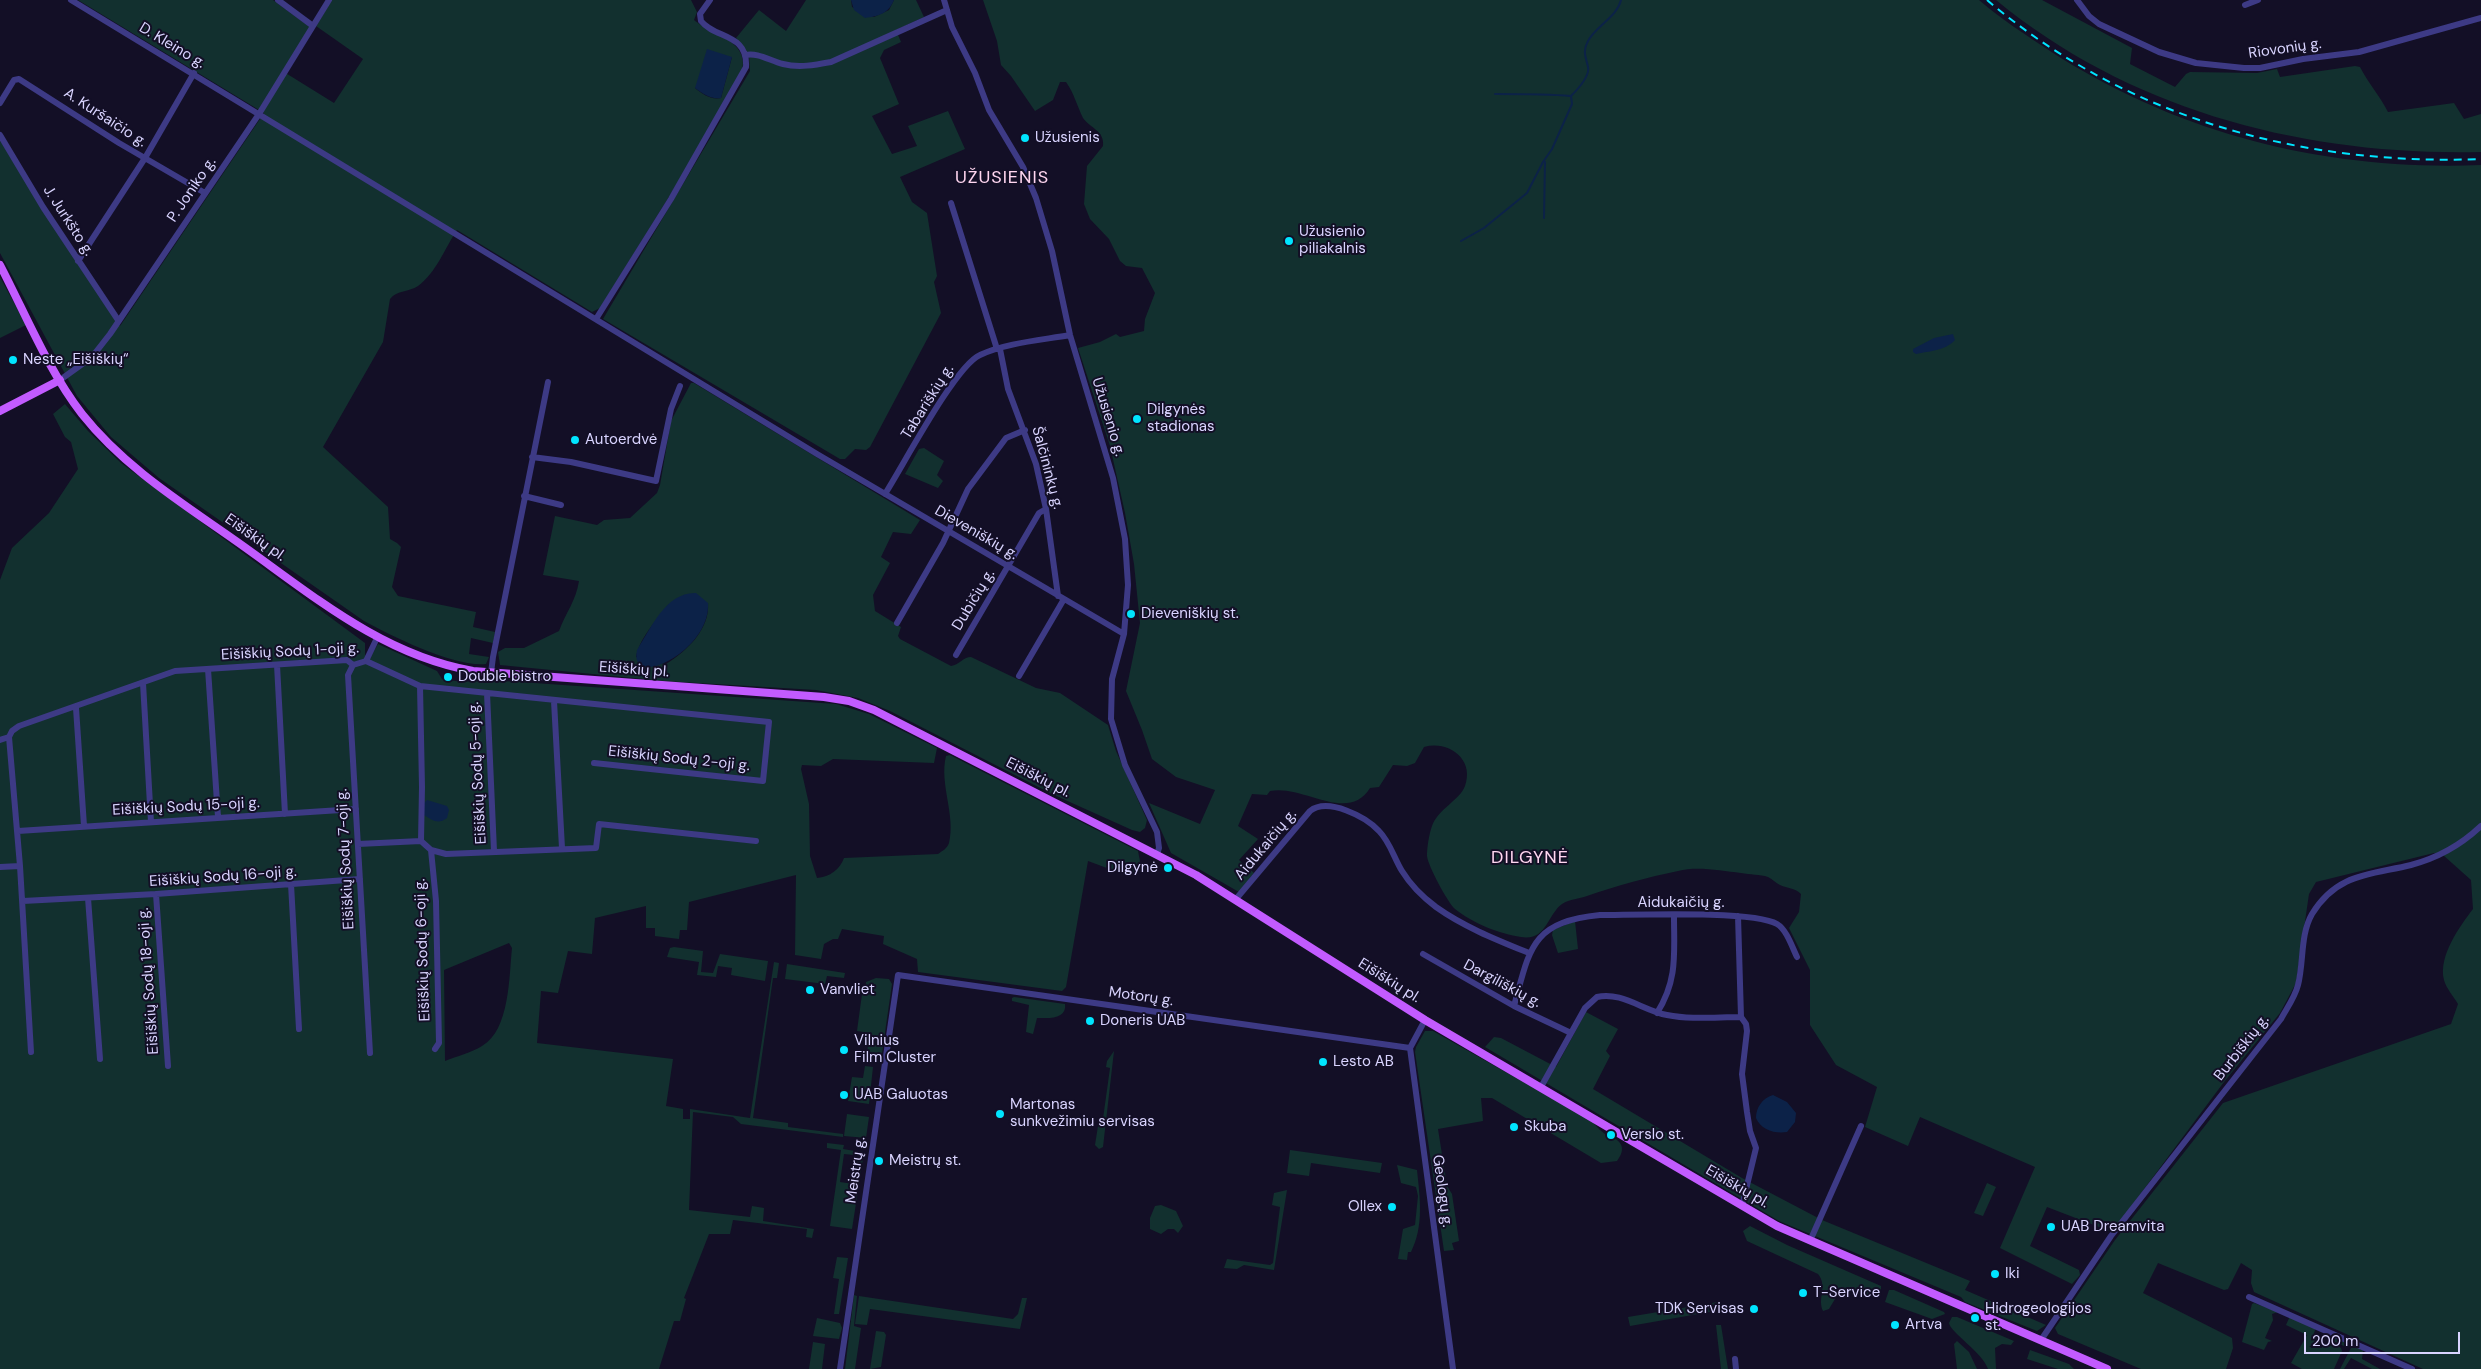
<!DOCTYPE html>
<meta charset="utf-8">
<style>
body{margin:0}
#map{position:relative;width:2481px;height:1369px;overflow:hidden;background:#130f26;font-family:"DM Sans",sans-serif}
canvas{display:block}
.scale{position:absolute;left:2304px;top:1332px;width:156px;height:22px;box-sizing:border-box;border:2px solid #d9d4ff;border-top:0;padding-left:6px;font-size:15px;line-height:18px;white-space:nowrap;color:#d9d4ff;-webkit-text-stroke:4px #130f26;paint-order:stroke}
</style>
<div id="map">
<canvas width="2481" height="1369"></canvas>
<div class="scale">200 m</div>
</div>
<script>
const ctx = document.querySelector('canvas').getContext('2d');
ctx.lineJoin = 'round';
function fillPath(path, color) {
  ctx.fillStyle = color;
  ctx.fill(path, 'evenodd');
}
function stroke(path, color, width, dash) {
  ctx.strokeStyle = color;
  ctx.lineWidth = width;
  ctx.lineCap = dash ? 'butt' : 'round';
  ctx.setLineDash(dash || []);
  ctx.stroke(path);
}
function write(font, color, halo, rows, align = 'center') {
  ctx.font = font + ' "DM Sans",sans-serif';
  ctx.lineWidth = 4;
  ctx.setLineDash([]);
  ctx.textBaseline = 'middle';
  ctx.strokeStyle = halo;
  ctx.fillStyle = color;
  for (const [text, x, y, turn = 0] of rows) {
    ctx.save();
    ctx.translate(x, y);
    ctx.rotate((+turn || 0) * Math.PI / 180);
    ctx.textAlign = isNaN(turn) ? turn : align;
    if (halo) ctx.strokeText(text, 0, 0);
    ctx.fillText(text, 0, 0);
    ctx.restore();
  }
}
fillPath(new Path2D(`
 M78 0H273L311 28 284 72 334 103 363 59 316 26 332 0H691L697 12 694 20C713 36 750 40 742 72L675 187 600 308 592 312 457 230C445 248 436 273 418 286 409 292 397 290 390 299L383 342 323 447 388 507 390 539 397 543 401 547 392 587 398 596 476 612 473 627 495 632 493 643 471 638 469 654 489 657 486 664C453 667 394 637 364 621L159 478 111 437 77 396 0 253V140L76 261 120 326 264 113ZM732 57 721 98C711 100 702 94 695 88Z
 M806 0H851L852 7 874 17 889 10 894 0H916L924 17 896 30 901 42 884 50 880 58 899 104 872 116 892 154 917 146 908 126 948 111 965 149 900 177 912 202 927 213 937 276 934 282 941 313 870 447 866 450 855 449 845 459H840L603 319 750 71 749 56 736 38 759 10 786 31Z
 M983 0H1979C2001 19 2026 35 2050 51 2180 135 2327 171 2481 165V1369H2423L2254 1292 2251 1283 2252 1270 2241 1263 2228 1289 2224 1290 2158 1263 2143 1293 2232 1338 2233 1348 2226 1369H2141L2058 1334 2055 1328 2115 1240 2223 1103 2451 1024 2458 1004C2454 997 2446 988 2444 980 2438 956 2460 926 2473 909L2471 880 2443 855 2434 853 2316 882 2309 894 2296 983 2280 1013 2224 1082 2112 1232 2047 1207 2030 1246 2079 1270 2080 1275 2072 1284 2000 1248 2035 1167 1920 1117 1908 1146 1865 1127 1877 1087 1836 1065 1810 1025V970L1789 928 1799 912 1801 894C1794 887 1788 889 1780 885 1776 883 1772 879 1768 877 1760 874 1750 875 1741 873 1721 871 1698 866 1678 871 1648 877 1616 886 1587 896 1579 899 1570 899 1562 904 1547 915 1547 941 1521 937 1500 934 1472 923 1455 909 1448 903 1428 866 1427 856 1427 848 1429 834 1432 826 1438 809 1460 800 1465 786 1475 759 1448 740 1424 747L1415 763 1407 766 1393 765 1379 787 1370 788C1348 824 1303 784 1270 791L1267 795 1252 794 1238 826 1258 839 1239 860 1254 873 1239 892 1171 853 1149 803 1200 824 1215 790 1176 777 1152 759 1142 730 1126 691 1140 623 1134 564 1125 513 1110 446 1078 348 1100 342 1116 334 1120 337 1144 331 1145 319 1155 293 1142 268 1126 266 1120 261 1109 239 1090 219 1084 204 1087 166 1103 146C1105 131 1090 128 1083 118 1077 106 1074 93 1066 82H1060L1053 100 1035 111 1011 76 1001 65 997 41Z
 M1996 0H2042L2132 48 2130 64 2175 87 2186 74 2190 72 2257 73 2277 69 2280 77 2355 66 2360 67C2368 83 2380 96 2388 112L2454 103 2464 119 2481 114V152C2307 156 2132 112 1996 0Z
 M0 277 26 325 0 338Z
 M691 383H694L920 520 911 534 893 532 881 557 890 563 873 595 875 611 901 627 898 636 900 639 951 666C959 665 963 657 971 657L1036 688 1060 693 1108 725 1116 751 1147 820 1145 828 1140 832 1132 830 1052 794 890 711 858 698 816 690 664 681 500 665 498 652 505 648H524L559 631C566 612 576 601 579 581L543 575 555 516 597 525 604 520 630 518 657 493 660 485 671 421ZM708 603C710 629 687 651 666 664L636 657C640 637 657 620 669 604Z
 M65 404 88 431 121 463 365 643V655L370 658 378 644 437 671 442 679 462 682 483 680 520 682 836 704 869 714 937 748 934 763 833 759 821 766 802 765 801 769 809 804 810 856 817 878C830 877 840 869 844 858L938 854C942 851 947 849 949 843 956 815 939 784 946 756L950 755 1138 851 1140 861 1135 874H1123L1088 861 1066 987 1062 991 918 972 917 959 883 944 884 936 842 929 838 939H833L824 944 821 959 795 955 796 875 689 902 687 930H680L679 939 655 936V928H646V906L595 918 592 954 568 951 558 993 541 991 537 1043 673 1059 666 1106 683 1109V1119H690V1109L750 1118 774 962 779 963 777 978H773L753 1118 788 1123V1127L843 1134V1137L741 1124 733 1117 693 1112 689 1210 750 1217 752 1206 764 1208 763 1221 814 1229 812 1238 806 1237 807 1229 733 1220 730 1234H709L684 1298 686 1299 680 1321H674L659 1369H0V580L12 548 49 513 78 469 71 442 65 437 53 414ZM509 943 512 948C509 976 510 1030 482 1046 471 1053 457 1056 445 1061L444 970Z
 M924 448 944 461 937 475 943 481 938 488 905 474 919 449Z
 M1575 921 1578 949 1558 953 1552 935 1553 930Z
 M674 947 703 951 701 972 713 973 720 954 768 961 765 981 731 975 732 968 718 966 716 977 697 975 699 962 667 957 670 948Z
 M787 964 845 973 844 978 827 976 825 984 785 979Z
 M876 978 889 979 892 984 881 1060 879 1063 866 1059 870 1033 857 1031 862 994 866 991V982Z
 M1014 997 1065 1004C1067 1020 1047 1018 1037 1018L1033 1034 1026 1032 1029 1005 1012 1001V998Z
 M1586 1012 1618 1029 1606 1051 1610 1056 1593 1089 1742 1178 1822 1220 1970 1281 1965 1290 2046 1325 2037 1331 1965 1302 1961 1297 1779 1221 1485 1047 1494 1037 1501 1038 1556 1067Z
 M1425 1031H1433L1592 1121C1595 1125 1604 1135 1609 1136 1621 1140 1627 1148 1617 1161L1601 1163 1492 1098H1481L1483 1121 1438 1129 1447 1186 1452 1194 1459 1241 1452 1243 1454 1250 1444 1251 1415 1052 1416 1047Z
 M1114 1051 1103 1147 1099 1149 1095 1145 1098 1126H1102L1110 1068 1106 1067 1107 1061Z
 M865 1066 873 1067 869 1104 848 1101 852 1077 863 1078Z
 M847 1114 869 1117 866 1138 844 1136Z
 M827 1143 844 1145 843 1149 855 1151 854 1155 844 1154 840 1182 853 1184 858 1151 864 1152 852 1229 830 1226 841 1150 827 1148Z
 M1290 1150 1382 1163 1380 1173 1311 1163 1309 1176 1287 1173Z
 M1397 1165 1417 1170C1420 1198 1424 1226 1411 1252H1408L1407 1260 1398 1259 1403 1229 1415 1225 1418 1196 1416 1187 1401 1183Z
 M1987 1183 1996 1187 1983 1216 1974 1213Z
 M1287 1190 1274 1270 1244 1265 1237 1269 1224 1268 1227 1259 1270 1265 1273 1263 1280 1207 1272 1205 1274 1193Z
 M1161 1205 1176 1211 1183 1226 1178 1233 1174 1229H1168L1161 1234 1150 1229V1218L1155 1206Z
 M1750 1226 1787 1245 1881 1286V1293C1868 1301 1855 1287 1841 1289L1829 1309 1823 1311C1817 1298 1828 1286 1818 1274L1747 1241 1743 1231Z
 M837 1257 848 1258 839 1314H834L839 1279 833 1278Z
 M1889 1290H1894L1944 1312 1945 1314 1932 1319 1885 1302Z
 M854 1295 857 1296 854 1326 861 1328 855 1369H845Z
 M859 1296 1013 1319 1018 1314 1022 1298H1027L1020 1329 870 1309 867 1325 855 1324Z
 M1718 1302 1721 1310 1630 1326 1628 1317Z
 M2254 1303 2278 1312 2272 1314 2273 1320 2265 1338 2272 1341 2268 1342 2264 1350 2242 1342 2252 1304Z
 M2290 1316 2316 1328 2312 1338 2321 1341 2320 1343 2329 1347 2335 1337 2344 1341V1346L2335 1342 2334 1344 2341 1348 2342 1351 2334 1369H2302L2291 1363 2307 1335 2286 1325Z
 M1952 1317H1957L2014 1341 2011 1345 2002 1344 1995 1348 1996 1369H1988C1983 1353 1950 1332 1949 1323Z
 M817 1318 840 1323 842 1328 839 1339 813 1336Z
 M1716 1325H1721L1728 1369H1721Z
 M876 1331 884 1332 886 1335 881 1367 870 1369Z
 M1957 1341 1969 1352 1977 1369H1957L1954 1344Z
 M813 1342 825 1344 822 1369H809Z
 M2352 1346 2363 1350 2362 1359 2380 1369H2372L2351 1358 2344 1369H2340Z
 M2030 1350 2069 1364 2074 1369H2058L2027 1359Z`), '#12302f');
fillPath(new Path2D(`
 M851 0H894C888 14 879 16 865 18L854 10Z
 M707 49 732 57 721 98C711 100 702 93 695 88Z
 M1953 334 1955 340C1945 351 1929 351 1916 354L1913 352V349L1934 338Z
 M696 593 708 603C711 651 628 691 637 650 651 628 666 592 696 593Z
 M427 800 447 806 449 810 447 818C438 825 432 820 424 815V803Z
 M1773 1095 1787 1102 1796 1113 1795 1122 1787 1132C1775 1134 1761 1130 1756 1118 1756 1108 1762 1098 1773 1095Z`), '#0c2248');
stroke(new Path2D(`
 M1495 94C1521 94 1547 94 1571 96
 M1544 218 1545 162
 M1461 241 1484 228 1527 193 1543 162 1552 149 1572 104 1571 96C1577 90 1590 76 1588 67 1586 57 1582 52 1588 41 1596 26 1617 17 1621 0`), '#0c2248', 2);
stroke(new Path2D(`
 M71 0 817 454 1124 634
 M278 0 313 26
 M944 0 952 27 975 73 989 110 1023 167 1036 198 1052 251 1070 335 1113 478 1125 539 1128 585 1124 634 1112 679 1111 719 1125 765 1157 832 1159 848 1157 854
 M2077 0 2089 16 2099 24 2159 52 2196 63 2244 68H2260L2303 59 2359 52 2481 18
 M2245 5 2258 0
 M745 55C758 52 770 61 783 64 799 68 815 65 831 62L947 10
 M0 103 14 80 19 79 119 143 205 193
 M0 135 43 207 118 320
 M951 203 997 349
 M78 261 145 158 194 73
 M596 319 671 199 746 67C748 33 715 39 701 21L700 14 710 0
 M1000 349 1008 389 1036 464 1046 509 1058 596
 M60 380 92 357 110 334 259 114 329 0
 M532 457 571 462 656 481 671 409 680 386
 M885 494C903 466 955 366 980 355 1005 343 1042 340 1070 335
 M524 496 561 505
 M897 623 943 543 968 489 1006 438 1025 430
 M956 655 1039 513 1046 509
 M366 661 377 638
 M277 665 285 814
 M353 665 348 675 370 1053
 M208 669 218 817
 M491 673 493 657 548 382
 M1019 676 1064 599
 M143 683 151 822
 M420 686 422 787 421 841
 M487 693 494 851
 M554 701 562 848
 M76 708 84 826
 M9 737 20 866 31 1052
 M0 740 9 737 12 731 19 726 175 671 347 660 353 665 366 661 420 686 769 722 763 781 594 763
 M18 831 356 809
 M358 844 421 841 431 850 446 854 596 848 599 824 756 841
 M431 850 436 901 439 1043 435 1049
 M0 867 20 866
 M291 884 299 1029
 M156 894 168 1066
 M88 898 100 1059
 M1236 899 1310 811C1328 797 1366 817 1379 831 1390 842 1394 858 1402 871 1410 884 1424 898 1436 907 1464 927 1497 940 1529 953
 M23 901 156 894 360 879
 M1423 954 1514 1006 1571 1033
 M1514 1006C1530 948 1531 922 1600 915 1633 915 1754 910 1777 924 1787 930 1792 947 1797 957
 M1657 1013C1678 980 1674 953 1674 916
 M1741 1017 1746 1024 1747 1031 1742 1074 1747 1112 1750 1131 1756 1148 1742 1206
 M1425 1020 1410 1048 1453 1369
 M1541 1087 1585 1008 1597 997C1621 991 1644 1011 1667 1015 1691 1020 1716 1017 1741 1017L1738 916
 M1810 1241 1861 1126
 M2249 1297 2412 1369
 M2041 1340 2111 1236 2281 1019C2287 1008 2295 997 2298 985 2304 962 2300 935 2312 914 2337 873 2370 875 2411 865 2438 858 2461 845 2481 826
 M1735 1359 1736 1369
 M840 1369 898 975 1410 1048`), '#3d3a85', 6);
stroke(new Path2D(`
 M0 265C26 315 48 370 82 414 124 467 182 503 236 541 310 593 381 655 473 671L824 697 849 701 874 710 1196 875 1425 1020 1777 1226 2107 1369
 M0 411 60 380`), '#c25bff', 8);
stroke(new Path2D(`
 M1987 0C2126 118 2301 166 2481 159`), '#00e5ff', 2, [8, 6]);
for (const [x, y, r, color] of [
 [1025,138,5,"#00e5ff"],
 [1289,241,5,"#00e5ff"],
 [13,360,5,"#00e5ff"],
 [1137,419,5,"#00e5ff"],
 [575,440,5,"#00e5ff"],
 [1131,614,5,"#00e5ff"],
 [448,677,5,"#00e5ff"],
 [1168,868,5,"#00e5ff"],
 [810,990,5,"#00e5ff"],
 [1090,1021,5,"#00e5ff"],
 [844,1050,5,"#00e5ff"],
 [1323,1062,5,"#00e5ff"],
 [844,1095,5,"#00e5ff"],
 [1000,1114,5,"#00e5ff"],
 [1514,1127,5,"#00e5ff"],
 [1611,1135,5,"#00e5ff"],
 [879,1161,5,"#00e5ff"],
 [1392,1207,5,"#00e5ff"],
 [2051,1227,5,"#00e5ff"],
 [1995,1274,5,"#00e5ff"],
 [1803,1293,5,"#00e5ff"],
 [1754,1309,5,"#00e5ff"],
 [1975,1318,5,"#00e5ff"],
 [1895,1325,5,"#00e5ff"]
]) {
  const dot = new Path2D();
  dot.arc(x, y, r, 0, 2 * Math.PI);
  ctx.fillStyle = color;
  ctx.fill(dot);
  stroke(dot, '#130f26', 2);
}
write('15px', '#d9d4ff', '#130f26', [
 ["D. Kleino g.",172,46,31],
 ["Riovonių g.",2285,49,-8],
 ["A. Kuršaičio g.",105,118,33],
 ["P. Joniko g.",192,190,-56],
 ["J. Jurkšto g.",68,221,57],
 ["Tabariškių g.",928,402,-58],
 ["Užusienio g.",1108,417,73],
 ["Šalčininkų g.",1047,468,75],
 ["Dieveniškių g.",976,533,30],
 ["Eišiškių pl.",255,538,35],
 ["Dubičių g.",974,600,-59],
 ["Eišiškių Sodų 1-oji g.",290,652,-3],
 ["Eišiškių pl.",634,670,4],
 ["Eišiškių Sodų 2-oji g.",679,759,6],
 ["Eišiškių Sodų 5-oji g.",478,773,-93],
 ["Eišiškių pl.",1038,778,27],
 ["Eišiškių Sodų 15-oji g.",186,807,-3],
 ["Aidukaičių g.",1266,845,-50],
 ["Eišiškių Sodų 7-oji g.",346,859,-93],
 ["Eišiškių Sodų 16-oji g.",223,877,-4],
 ["Aidukaičių g.",1681,903],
 ["Eišiškių Sodų 6-oji g.",423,950,-92],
 ["Eišiškių Sodų 18-oji g.",149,981,-94],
 ["Eišiškių pl.",1389,981,32],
 ["Dargiliškių g.",1502,984,28],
 ["Motorų g.",1141,997,8],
 ["Burbiškių g.",2242,1048,-52],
 ["Meistrų g.",856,1170,-82],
 ["Eišiškių pl.",1737,1187,30],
 ["Geologų g.",1442,1191,82]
]);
write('15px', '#d9d4ff', '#130f26', [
 ["Užusienis",1035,138],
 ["Užusienio",1299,232],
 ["piliakalnis",1299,249],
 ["Neste „Eišiškių“",23,360],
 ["Dilgynės",1147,410],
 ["stadionas",1147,427],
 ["Autoerdvė",585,440],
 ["Dieveniškių st.",1141,614],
 ["Double bistro",458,677],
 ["Dilgynė",1158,868,"right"],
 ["Vanvliet",820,990],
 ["Doneris UAB",1100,1021],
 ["Vilnius",854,1041],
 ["Film Cluster",854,1058],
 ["Lesto AB",1333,1062],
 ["UAB Galuotas",854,1095],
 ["Martonas",1010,1105],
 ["sunkvežimiu servisas",1010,1122],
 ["Skuba",1524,1127],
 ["Verslo st.",1621,1135],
 ["Meistrų st.",889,1161],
 ["Ollex",1382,1207,"right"],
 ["UAB Dreamvita",2061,1227],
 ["Iki",2005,1274],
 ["T-Service",1813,1293],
 ["TDK Servisas",1744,1309,"right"],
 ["Hidrogeologijos",1985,1309],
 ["st.",1985,1326],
 ["Artva",1905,1325]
], 'left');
ctx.letterSpacing = '1px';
write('18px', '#ffd6f0', '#130f26', [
 ["UŽUSIENIS",1002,178],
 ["DILGYNĖ",1530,858]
]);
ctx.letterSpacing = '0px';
</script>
